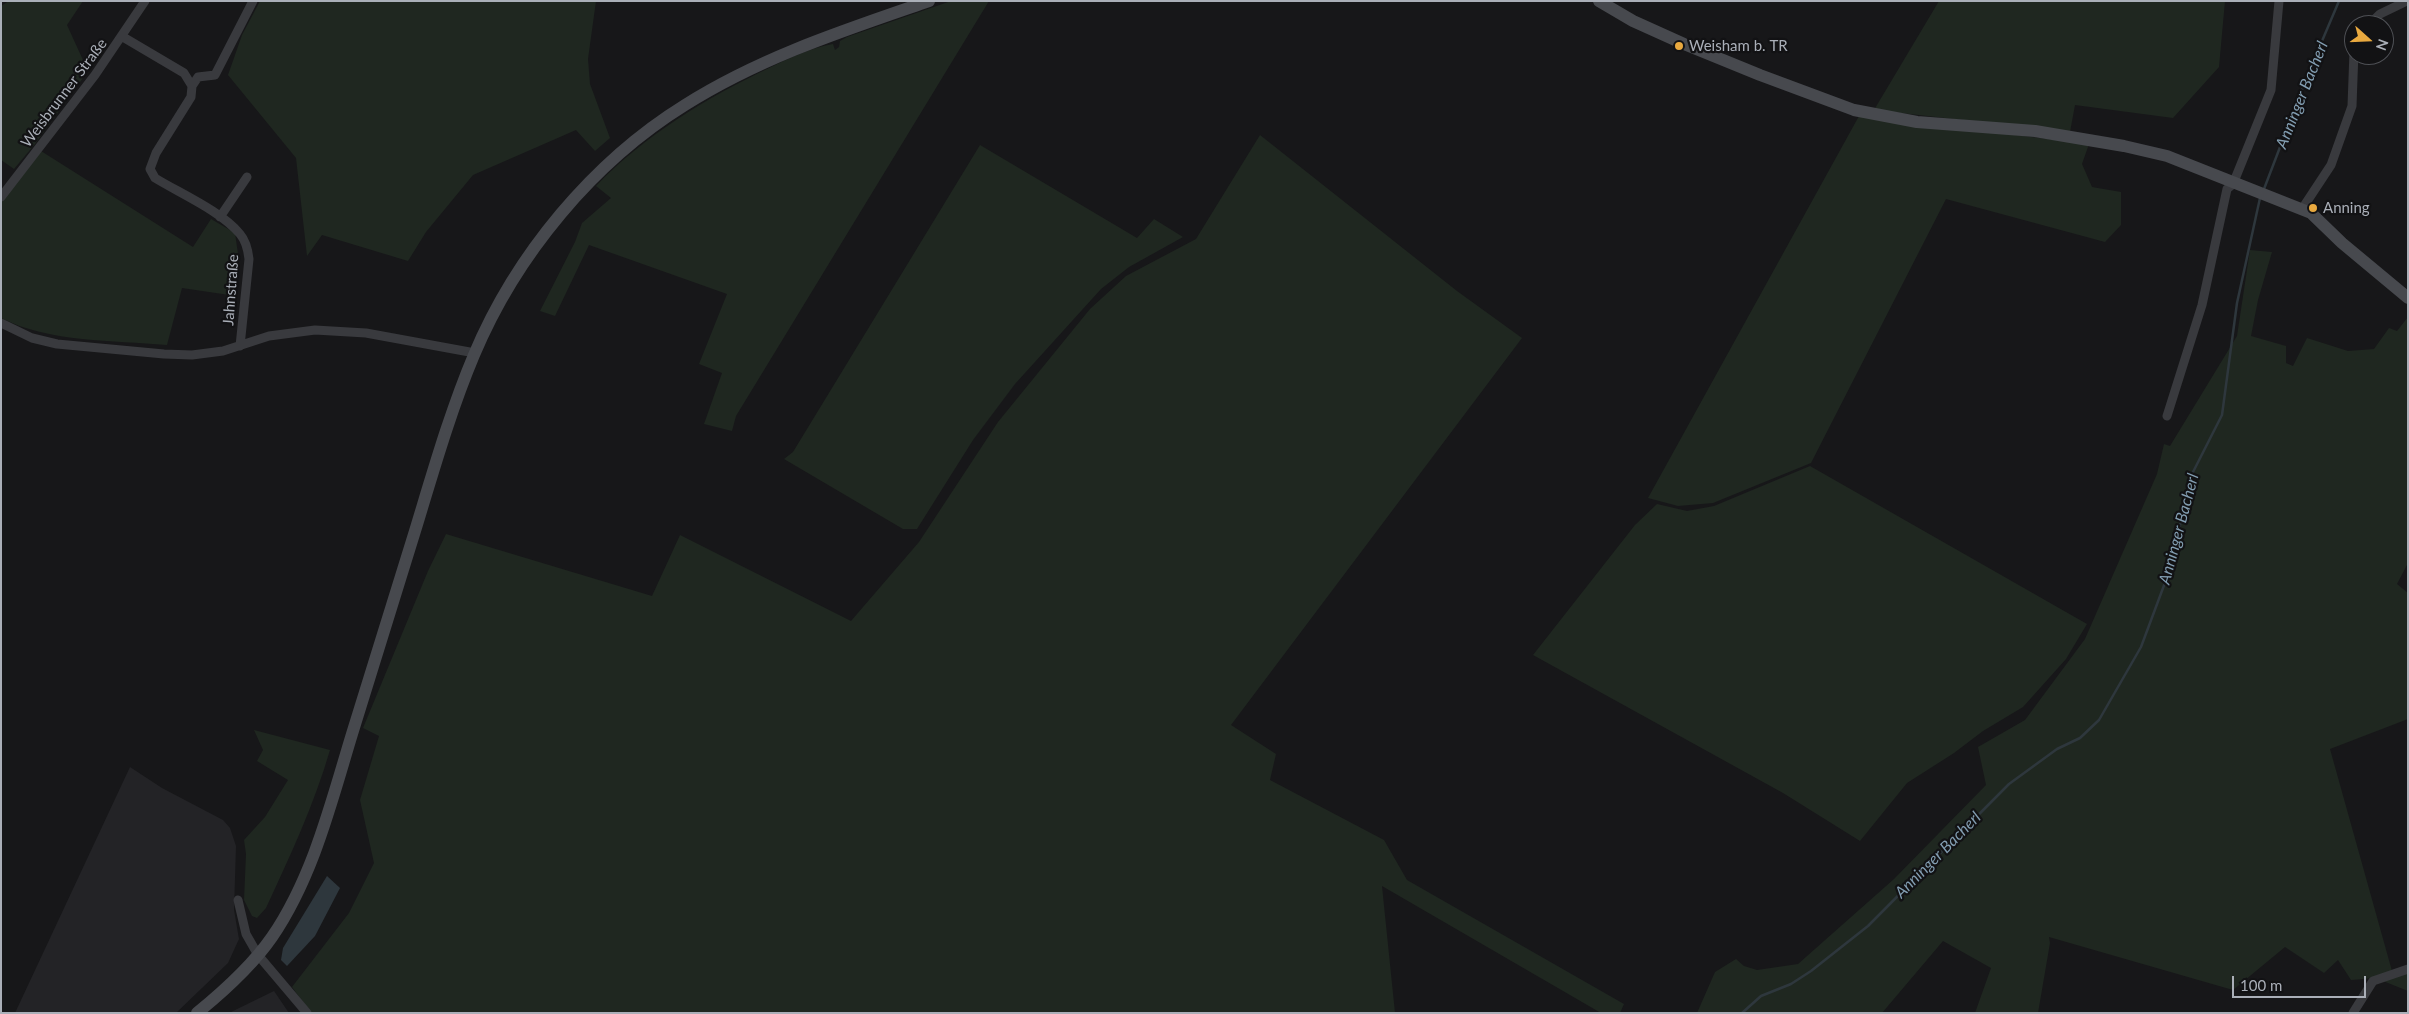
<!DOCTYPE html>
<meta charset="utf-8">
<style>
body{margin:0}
#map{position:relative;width:2409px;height:1014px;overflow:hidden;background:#171719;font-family:Lato,sans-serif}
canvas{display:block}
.frame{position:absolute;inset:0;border:2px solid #aaafb8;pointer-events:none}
.north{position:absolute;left:2344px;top:15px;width:50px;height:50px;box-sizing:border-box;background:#121214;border:1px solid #4f5156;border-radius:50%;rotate:110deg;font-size:14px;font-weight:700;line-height:20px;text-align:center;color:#aaafb8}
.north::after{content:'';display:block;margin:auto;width:18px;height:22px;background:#e9a93f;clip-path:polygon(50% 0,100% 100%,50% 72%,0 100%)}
.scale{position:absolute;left:2232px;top:976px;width:134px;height:22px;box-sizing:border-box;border:2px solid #aaafb8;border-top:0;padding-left:6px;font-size:15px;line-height:18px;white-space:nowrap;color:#aaafb8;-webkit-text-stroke:4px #121214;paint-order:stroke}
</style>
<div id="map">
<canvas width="2409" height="1014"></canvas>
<div class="frame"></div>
<div class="north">N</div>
<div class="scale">100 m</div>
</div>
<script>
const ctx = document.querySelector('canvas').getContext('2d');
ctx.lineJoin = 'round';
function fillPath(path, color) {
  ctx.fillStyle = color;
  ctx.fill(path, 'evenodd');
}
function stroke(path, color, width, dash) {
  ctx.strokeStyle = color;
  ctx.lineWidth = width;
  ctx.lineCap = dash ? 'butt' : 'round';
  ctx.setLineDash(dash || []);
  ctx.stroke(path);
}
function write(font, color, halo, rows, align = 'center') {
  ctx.font = font + ' Lato,sans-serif';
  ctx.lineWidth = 4.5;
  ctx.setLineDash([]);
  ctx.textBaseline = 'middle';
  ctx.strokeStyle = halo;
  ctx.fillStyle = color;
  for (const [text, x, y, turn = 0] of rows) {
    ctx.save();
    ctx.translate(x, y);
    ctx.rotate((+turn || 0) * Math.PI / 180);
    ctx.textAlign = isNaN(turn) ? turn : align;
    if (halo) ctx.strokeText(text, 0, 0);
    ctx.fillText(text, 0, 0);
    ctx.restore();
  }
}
fillPath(new Path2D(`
 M130 767 162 788 223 820 230 828 236 846 234 910 239 939 228 963 176 1013H15Z
 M274 991 289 1013H230L231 1012Z`), '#232326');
fillPath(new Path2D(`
 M9 1H83L67 25 88 71 35 144 14 169 1 160V6Z
 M260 1H596L588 59 590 84 610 138 595 151 576 130 473 175 426 232 408 261 322 235 307 256 296 158 228 75 242 35Z
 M951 1H989L736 416 732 431 704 424 722 373 699 364 727 294 589 245 555 316 540 311 575 242 582 223 611 198 596 186C644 136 706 98 769 68 790 58 810 48 833 44L835 50 839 47 840 41 847 37Z
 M1939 1H2225L2219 67 2173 118 2075 105 2070 132 1874 110Z
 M1859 116 2089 144 2082 164 2092 187 2121 192V225L2105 242 1946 199 1811 463 1713 503 1678 506 1648 498Z
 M1260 135 1457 291 1522 338 1231 725 1276 754 1270 780 1384 840 1407 880 1624 1004 1620 1013H1601L1382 886 1395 1013H311L292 987 349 913 374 863 360 800 379 736 363 728 428 571 446 534 652 596 680 535 851 621 919 542 998 422 1090 309 1126 276 1196 239Z
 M980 145 1137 238 1154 219 1183 237 1129 267 1101 289 1015 384 973 440 917 529H903L784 459 793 452Z
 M41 151 193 247 211 219 235 233 239 261 236 296 182 288 167 345C112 340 51 343 1 318V200Z
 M2250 250 2272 252 2258 300 2251 336 2286 346V363L2293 366 2307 338 2348 351 2374 349 2389 328 2397 331 2408 317V563L2397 584 2408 593V719L2330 749 2392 971 2374 978 2351 980 2338 960 2324 973 2285 947 2233 990 2049 937 2050 943 2038 1013H1975L1991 968 1943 941 1882 1013H1697L1715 972 1736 959 1744 966 1757 970 1798 964 1894 879 1986 785 1978 747 2025 720 2085 639 2157 474 2164 444 2170 446 2237 336Z
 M1810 466 2087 624 2066 659 2023 707 1983 731 1954 753 1907 783 1860 841 1783 793 1533 655 1635 525 1657 504 1687 511 1714 506Z
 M254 730 330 750C314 805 290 856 266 908L257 918 252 916 244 900 246 854 244 840 265 817 288 780 257 761 263 750Z
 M2408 973V991L2383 981Z`), '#1f2720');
fillPath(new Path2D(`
 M327 876 340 888 315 936 287 966 281 960 283 948Z`), '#2e373d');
stroke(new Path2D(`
 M2264 189 2308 74 2339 1
 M1742 1013 1761 996 1791 984 1811 971 1868 926 2009 784 2057 749 2080 738 2099 720 2141 647 2169 572 2192 474 2222 415 2237 303 2260 198`), '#2e373d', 2.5);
stroke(new Path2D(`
 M2369 25 2380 14 2407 1
 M123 37 184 73 192 86 191 97 156 153 150 169 155 178C181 194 221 211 240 234 246 241 248 250 249 259L240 346
 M192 86 198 77 215 75 253 1
 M1 197 95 75 145 1
 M2302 209 2331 165 2352 106 2354 51
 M220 217 247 177
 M1 323 32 338 57 344 164 354 192 355 223 351 269 336 315 330 366 333 475 353
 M2167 416 2202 305 2227 189 2233 184 2271 90 2279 1
 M238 900 246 934 258 955 307 1013
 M2353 1013 2373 981 2408 969`), '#393a3e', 9);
stroke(new Path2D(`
 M1599 1 1633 21 1684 44 1760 75 1854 110 1917 122 2035 131 2124 146 2167 156 2311 213 2342 243 2408 298
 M197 1013C224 991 252 966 272 937 313 877 331 803 352 734 373 667 394 599 415 531 433 472 450 412 474 355 516 255 593 162 685 105 761 57 845 30 929 1`), '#47494e', 12);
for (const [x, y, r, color] of [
 [1679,46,5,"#e9a93f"],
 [2313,208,5,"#e9a93f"]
]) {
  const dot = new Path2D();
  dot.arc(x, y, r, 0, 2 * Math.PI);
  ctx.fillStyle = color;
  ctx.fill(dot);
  stroke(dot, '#121214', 2);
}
write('15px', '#aaafb8', '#121214', [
 ["Weisham b. TR",1689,46],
 ["Anning",2323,208]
], 'left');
write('15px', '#aaafb8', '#121214', [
 ["Weisbrunner Straße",64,93,-53],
 ["Jahnstraße",231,290,-86]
]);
write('italic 16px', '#839eb2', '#121214', [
 ["Anninger Bacherl",2302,95,-68],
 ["Anninger Bacherl",2179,529,-75],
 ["Anninger Bacherl",1938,855,-45]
]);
</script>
